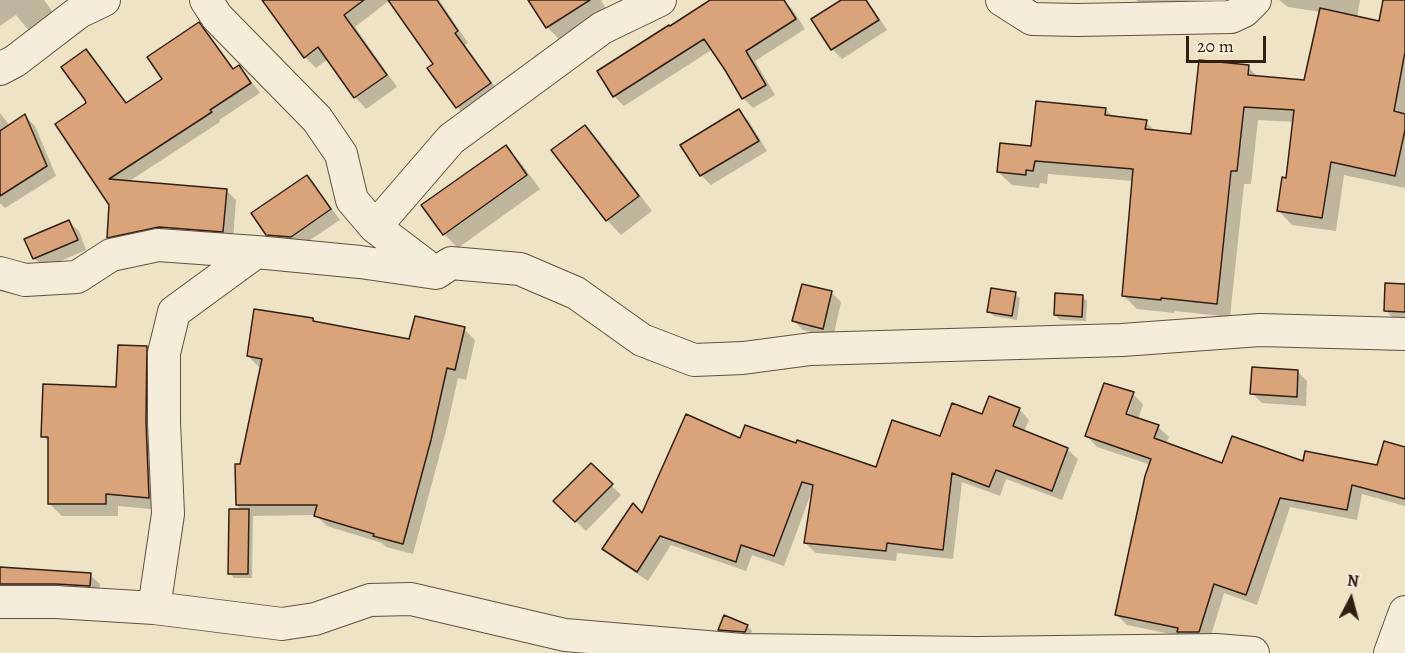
<!DOCTYPE html>
<style>
body{margin:0}
#map{position:relative;width:1405px;height:653px;overflow:hidden;background:#eee4c5;font-family:Alegreya,serif}
canvas{display:block}
.north{position:absolute;left:1321px;top:569px;width:60px;height:60px;-webkit-text-stroke:4px #f4edd9;paint-order:stroke;rotate:6deg;font-size:16px;font-weight:700;line-height:24px;text-align:center;color:#321f13}
.north::after{content:'';display:block;margin:auto;width:21px;height:27px;background:#321f13;clip-path:polygon(50% 0,100% 100%,50% 72%,0 100%)}
.scale{position:absolute;left:1186px;top:36px;width:80px;height:27px;box-sizing:border-box;border:3px solid #321f13;border-top:0;padding-left:8px;font-size:18px;line-height:21px;white-space:nowrap;color:#321f13;-webkit-text-stroke:4px #f4edd9;paint-order:stroke}
</style>
<div id="map">
<canvas width="1405" height="653"></canvas>
<div class="north">N</div>
<div class="scale">20 m</div>
</div>
<script>
const ctx = document.querySelector('canvas').getContext('2d');
ctx.lineJoin = 'round';
function fillPath(path, color) {
  ctx.fillStyle = color;
  ctx.fill(path, 'evenodd');
}
function stroke(path, color, width, dash) {
  ctx.strokeStyle = color;
  ctx.lineWidth = width;
  ctx.lineCap = dash ? 'butt' : 'round';
  ctx.setLineDash(dash || []);
  ctx.stroke(path);
}
fillPath(new Path2D(`
 M0 0H44L55 15 30 32 16 15 0 26Z
 M265 0H439L468 43 465 45 501 95 469 119 457 107 429 69 435 65 390 0 355 27 397 87 366 109 355 97 328 59 316 68 305 57Z
 M529 0H603L601 1 607 10 560 40 547 27Z
 M713 0H783L792 9 805 29 755 61 775 95 753 108 743 98 713 49 624 106 614 96Z
 M844 0H867L887 30 842 59 832 49 813 20Z
 M1136 0H1266L1142 6Z
 M1279 0H1360L1357 18 1381 23 1385 0H1405V188L1344 175 1336 231 1292 225 1279 211 1287 180 1294 122 1258 120 1251 184H1244L1230 317 1175 311 1174 313 1137 309 1123 295 1134 181 1048 174 1047 184 1040 183 1039 188 1012 185 998 172 1033 148 1105 109 1114 118 1146 122 1156 132 1192 135 1248 67 1259 78 1305 81 1321 12 1288 7Z
 M199 24 208 34 234 70 239 67 248 77 260 93 219 120 220 122 128 182 226 190 236 200 233 241 118 246 108 237 111 205 87 104 86 51 95 60 127 104 164 79Z
 M738 111 748 120 767 151 711 185 701 175 682 145Z
 M0 113 10 126 25 116 35 126 56 176 5 208 0 203Z
 M585 127 599 141 652 211 621 235 607 220 553 150Z
 M505 147 520 162 540 189 458 248 444 234Z
 M307 177 316 187 340 220 301 246 278 244 267 234Z
 M69 222 79 231 86 250 44 268 34 258Z
 M1405 286V321L1395 320 1385 310Z
 M832 293 841 302 833 338 803 330 794 321Z
 M1015 294 1020 298 1017 320 994 316 989 311Z
 M1083 297 1087 301 1086 321 1060 320 1055 315Z
 M313 319 316 323 410 341 464 329 475 340 466 380 458 378 447 427 413 554 386 547 382 543 327 526 316 515 253 516 252 578H234L230 573 243 511 237 505 241 465 262 367H259L248 356Z
 M146 348 159 360 161 510 118 506V516H62L49 503 50 443 43 436 118 388Z
 M1297 371 1307 381 1306 406 1262 403 1252 393Z
 M1133 394 1143 404 1138 420 1158 427 1169 437 1166 444 1223 465 1304 463 1378 467 1405 448V506L1362 494 1357 520 1290 507 1257 605 1224 593 1209 642 1127 625 1116 614 1151 465 1097 447 1087 436ZM1130 398H1133L1125 422 1122 421Z
 M1019 409 1029 420 1024 432 1067 449 1078 459 1062 500 1006 479 1000 496 962 482 953 559 897 553 896 561 816 553 805 543 813 492 812 491 784 566 752 555 746 571 671 545 648 581 615 559 604 549 643 515 741 440 797 445 877 469 983 416Z
 M591 465 621 495 586 531 555 501Z
 M0 569 90 575 100 584 99 595 0 587Z
 M747 626 752 631 750 636 725 634 720 630Z`), '#0003');
const building = new Path2D(`
 M262 0H364L344 15 387 75 354 98 318 47 304 58Z
 M388 0H437L458 31 455 33 491 83 456 108 427 68 433 64Z
 M528 0H590L546 28Z
 M710 0H784L796 19 746 51 766 85 742 99 725 70 704 39 613 97 597 71 669 25 670 26Z
 M841 0H866L879 20 831 50 811 19Z
 M1383 0H1405V52L1394 111 1405 114V130L1395 176 1331 162 1322 218 1277 211 1282 177 1286 178 1294 110 1244 107 1237 171H1231L1217 304 1161 298V300L1122 296 1133 169 1035 161 1033 171 1026 170V175L997 172 1000 143 1031 146 1036 101 1106 108 1105 115 1147 120 1145 129 1191 134 1199 60 1249 65 1248 75 1304 80 1320 8 1379 21Z
 M199 22 233 69 239 65 251 83 210 110 212 112 109 179 227 189 223 232 159 227 107 238 109 205 55 124 86 103 85 100 61 67 86 49 126 103 162 79 147 57Z
 M739 109 759 141 700 176 680 145Z
 M25 114 47 166 0 196V131Z
 M585 125 639 196 606 221 551 150Z
 M506 145 527 175 443 235 421 205Z
 M307 175 331 209 291 237 266 235 251 213Z
 M69 220 78 240 33 259 24 239Z
 M1385 283 1405 284V312L1384 311Z
 M802 284 832 291 823 329 792 321Z
 M991 288 1016 292 1012 316 987 312Z
 M1055 293 1083 295 1082 317 1054 315Z
 M254 309 313 318V321L409 339 415 316 465 327 455 370 447 368 431 440 403 544 373 536 374 534 314 516 317 505H236L235 464H240L262 359 247 356Z
 M118 345 147 346 146 422 149 498 106 494V504H48V437H41L43 384 116 387Z
 M1252 367 1298 370 1297 397 1250 394Z
 M1104 383 1134 392 1126 414 1159 425 1154 438 1222 463 1232 436 1303 461 1305 451 1377 465 1384 441 1405 447V499L1352 485 1347 510 1280 498 1246 595 1214 584 1199 632H1177L1178 628 1115 615 1145 476 1151 459 1085 436Z
 M989 396 1020 408 1013 426 1068 448 1052 491 996 470 989 487 952 473 943 550 887 543 886 551 804 543 813 485 802 482 774 556 741 545 736 562 660 536 637 572 602 549 633 503 642 513 686 414 740 438 745 425 796 443 797 440 876 467 892 420 940 436 952 403 982 414Z
 M591 463 613 484 575 522 553 501Z
 M229 509H249L248 574H228Z
 M0 567 91 573 90 586 56 584H0Z
 M724 615 748 625 745 632 718 630Z`);
fillPath(building, '#daa47b');
stroke(building, '#321f13', 1.5);
const minor = new Path2D(`
 M206 0 217 17 317 119 341 154 352 200 375 227 433 271
 M1002 0 1032 19 1077 20 1231 17 1244 11 1255 0
 M0 69 15 61 79 12 104 0
 M375 227 451 139 602 28 660 0
 M0 273 25 280 77 277 111 255 158 245 256 252 360 262 436 273 451 263 520 269 576 293 642 340 694 360 743 358 811 349 1122 340 1260 330 1405 334
 M0 602H56L154 608 282 624 315 619 370 600 411 599 565 635 742 650 974 653
 M154 608 168 514 164 422V353L174 312 256 252
 M979 653 1216 650 1253 653
 M1390 653 1405 612`);
stroke(minor, '#615040', 34);
stroke(minor, '#f4edd9', 32);
</script>
